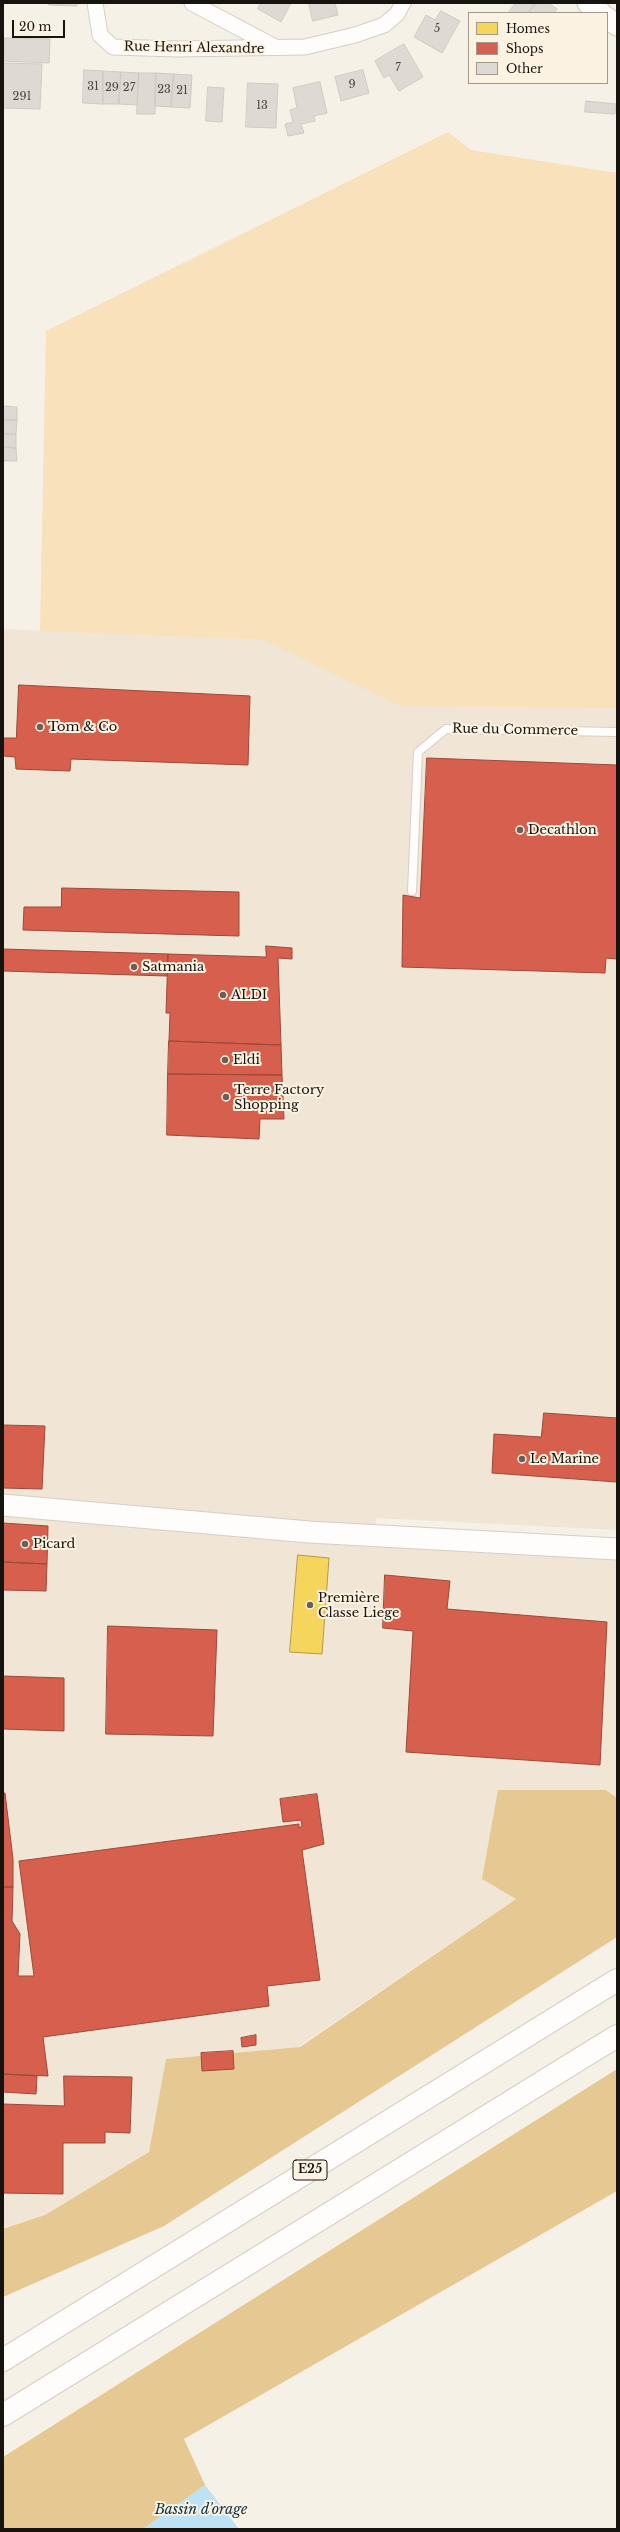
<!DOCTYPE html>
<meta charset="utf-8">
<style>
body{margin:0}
#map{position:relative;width:620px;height:2532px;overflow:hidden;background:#f6f1e7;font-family:"Libre Baskerville",serif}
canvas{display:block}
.frame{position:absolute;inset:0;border:4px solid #17130e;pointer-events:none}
.legend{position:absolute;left:468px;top:12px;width:140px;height:72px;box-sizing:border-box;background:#fcf2e1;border:1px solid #a0998d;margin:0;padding:5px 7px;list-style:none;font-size:12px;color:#17130e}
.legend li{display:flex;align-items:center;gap:8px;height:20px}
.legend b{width:20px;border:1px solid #a0998d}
.scale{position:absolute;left:12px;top:20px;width:53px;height:18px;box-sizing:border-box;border:2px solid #17130e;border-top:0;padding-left:5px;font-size:12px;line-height:14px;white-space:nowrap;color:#17130e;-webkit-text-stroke:3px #fcf2e1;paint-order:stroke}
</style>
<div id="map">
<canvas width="620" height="2532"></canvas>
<div class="frame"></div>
<ul class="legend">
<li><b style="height:11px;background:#f6d55c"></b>Homes</li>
<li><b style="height:11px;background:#d6604d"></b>Shops</li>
<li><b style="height:11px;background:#ded9d2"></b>Other</li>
</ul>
<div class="scale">20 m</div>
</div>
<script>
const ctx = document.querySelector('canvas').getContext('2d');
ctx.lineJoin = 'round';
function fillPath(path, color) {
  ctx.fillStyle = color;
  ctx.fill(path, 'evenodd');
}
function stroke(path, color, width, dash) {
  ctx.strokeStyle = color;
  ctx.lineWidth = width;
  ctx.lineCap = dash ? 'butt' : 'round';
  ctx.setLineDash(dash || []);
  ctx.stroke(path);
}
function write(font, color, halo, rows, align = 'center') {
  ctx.font = font + ' "Libre Baskerville",serif';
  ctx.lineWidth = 4;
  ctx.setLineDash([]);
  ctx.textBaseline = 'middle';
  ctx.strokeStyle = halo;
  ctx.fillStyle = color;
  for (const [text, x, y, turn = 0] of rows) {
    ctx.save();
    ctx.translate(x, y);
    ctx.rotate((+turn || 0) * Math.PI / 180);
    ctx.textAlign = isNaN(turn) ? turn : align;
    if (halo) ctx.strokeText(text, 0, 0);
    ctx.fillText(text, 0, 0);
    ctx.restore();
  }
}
fillPath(new Path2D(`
 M617 173V1530L376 1518 375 1545 617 1547V1798L606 1790 516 1899 298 2047 166 2059 149 2152 45 2215 3 2229V629L265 640Z`), '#f1e6d5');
fillPath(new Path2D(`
 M448 132 471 150 617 173V708L400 706 265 640 40 631 46 331Z`), '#f8e1bb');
fillPath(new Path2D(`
 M498 1790H606L617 1798V1937L164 2226 3 2297V2229L45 2215 149 2152 166 2059 300 2047 516 1899 482 1879Z
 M617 2069V2191L184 2439 205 2485 143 2529H3V2457Z`), '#e6c893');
fillPath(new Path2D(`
 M205 2485 239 2529H143Z`), '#bde1f5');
const homes = new Path2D(`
 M298 1555 329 1558 322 1654 290 1652Z`);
fillPath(homes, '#f6d55c');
stroke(homes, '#b39b45', 1);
const shops = new Path2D(`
 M19 685 250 696 248 765 71 759 70 771 16 769 15 757 3 756V738H16Z
 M427 758 617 765V959L606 958 605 973 402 967 403 895 420 898Z
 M62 888 239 892V936L23 930 24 907H61Z
 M266 946 292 948V959L278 958 281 1045 169 1041 170 1013H166L168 954 266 957Z
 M3 949 168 954 167 976 3 971Z
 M169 1041 281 1045 282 1075 168 1074Z
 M168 1074 282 1075 284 1119H260L259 1139 167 1135Z
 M544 1413 617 1418V1482L492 1473 494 1434 541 1437Z
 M3 1425 45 1426 42 1489 3 1488Z
 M3 1523 48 1526 47 1564 3 1562Z
 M3 1562 47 1564 46 1591 3 1590Z
 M385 1575 450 1581 447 1609 607 1622 600 1765 406 1752 413 1631 383 1628Z
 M108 1626 217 1630 213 1736 106 1734Z
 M3 1676 64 1678V1731L3 1729Z
 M3 1793H5L13 1859V1887H3Z
 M317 1794 324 1844 302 1850 320 1980 267 1986 269 2006 43 2037 48 2076 3 2074V1887H13L12 1921 20 1934 18 1976H34L19 1861 299 1824V1828L302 1826 301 1820 283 1822 280 1799Z
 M256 2035V2045L242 2047 241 2038Z
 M233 2051 234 2069 202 2071 201 2053Z
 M3 2074 37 2076 36 2094 3 2092Z
 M64 2076 132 2077 130 2133 105 2132V2143H63V2194L3 2193V2104L64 2106Z`);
fillPath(shops, '#d6604d');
stroke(shops, '#9d493a', 1);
const building = new Path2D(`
 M49 3H77V6L49 5Z
 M261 3H291L281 22 258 9Z
 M309 3H335L338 15 313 21Z
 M516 3H536L528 13H508Z
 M536 3H548L557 9 554 13H528Z
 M441 11 460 21 442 53 414 37 426 15 435 20Z
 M4 38 50 39 49 63 4 61Z
 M404 44 423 77 399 91 389 75 384 78 375 61Z
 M4 63 42 64 40 109 3 108Z
 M84 70 103 71V104L83 103Z
 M363 70 369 93 341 101 335 77Z
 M103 71 121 72 119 104H103Z
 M121 72 139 73 137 105 119 104Z
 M139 73H156L155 114H137Z
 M156 73 174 74 171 107 155 106Z
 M174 74 192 75 190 108 171 107Z
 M320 82 327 113 314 116 315 121 301 124 304 133 288 136 285 124 293 122 290 110 297 108 293 88Z
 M248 83 278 84 276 128 246 127Z
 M208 87 224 88 222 122 206 121Z
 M586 101 616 104 615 114 585 112Z
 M3 406 17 407V420H3Z
 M3 420H17L16 434H3Z
 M3 434H16V448L3 447Z
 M3 447 16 448 17 461H3Z`);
fillPath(building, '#ded9d2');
stroke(building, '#cfcbc3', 1);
const lane = new Path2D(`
 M412 891 418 752 446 729 617 732`);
const street = new Path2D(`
 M95 3 100 35 113 47 177 49 305 47 355 35 384 25 397 14 403 3
 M192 3 275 47`);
const secondary = new Path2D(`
 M588 3 601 13
 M607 18 617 25
 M3 1505 309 1532 617 1549`);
const highway = new Path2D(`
 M3 2360 617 1980
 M3 2415 617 2036`);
stroke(lane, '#d3cec7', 10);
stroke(street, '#d3cec7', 17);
stroke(secondary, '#d3cec7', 23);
stroke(highway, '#d3cec7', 24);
stroke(lane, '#fefdfb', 8);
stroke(street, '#fefdfb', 15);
stroke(secondary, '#fefdfb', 21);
stroke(highway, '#fefdfb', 22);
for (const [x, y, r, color] of [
 [40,727,4,"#65615a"],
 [520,830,4,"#65615a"],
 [134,967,4,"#65615a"],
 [223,995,4,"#65615a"],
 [225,1060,4,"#65615a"],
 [226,1097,4,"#65615a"],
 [522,1459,4,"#65615a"],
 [25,1544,4,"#65615a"],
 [310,1605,4,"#65615a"]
]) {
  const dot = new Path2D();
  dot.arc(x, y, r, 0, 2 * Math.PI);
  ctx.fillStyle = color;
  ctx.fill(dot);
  stroke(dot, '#fcf2e1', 1.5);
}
write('11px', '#49443f', null, [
 ["5",437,29],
 ["7",398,68],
 ["9",352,85],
 ["31",93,87],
 ["29",112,88],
 ["27",129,88],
 ["23",164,90],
 ["21",182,91],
 ["291",22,97],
 ["13",262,106]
]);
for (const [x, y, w] of [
 [310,2170,34]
]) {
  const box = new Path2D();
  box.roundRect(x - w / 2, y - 10, w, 20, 3);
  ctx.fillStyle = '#fcf2e1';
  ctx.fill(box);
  stroke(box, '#17130e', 1);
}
write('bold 12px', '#17130e', null, [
 ["E25",310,2170]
]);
write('13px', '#17130e', '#fcf2e1', [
 ["Rue Henri Alexandre",194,48,1],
 ["Rue du Commerce",515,730,1]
]);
write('13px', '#17130e', '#fcf2e1', [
 ["Tom & Co",48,727],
 ["Decathlon",528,830],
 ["Satmania",142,967],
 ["ALDI",231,995],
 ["Eldi",233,1060],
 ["Terre Factory",234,1090],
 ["Shopping",234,1105],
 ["Le Marine",530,1459],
 ["Picard",33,1544],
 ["Première",318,1598],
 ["Classe Liege",318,1613]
], 'left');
write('italic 14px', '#043147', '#fcf2e1', [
 ["Bassin d'orage",201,2510]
]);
</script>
